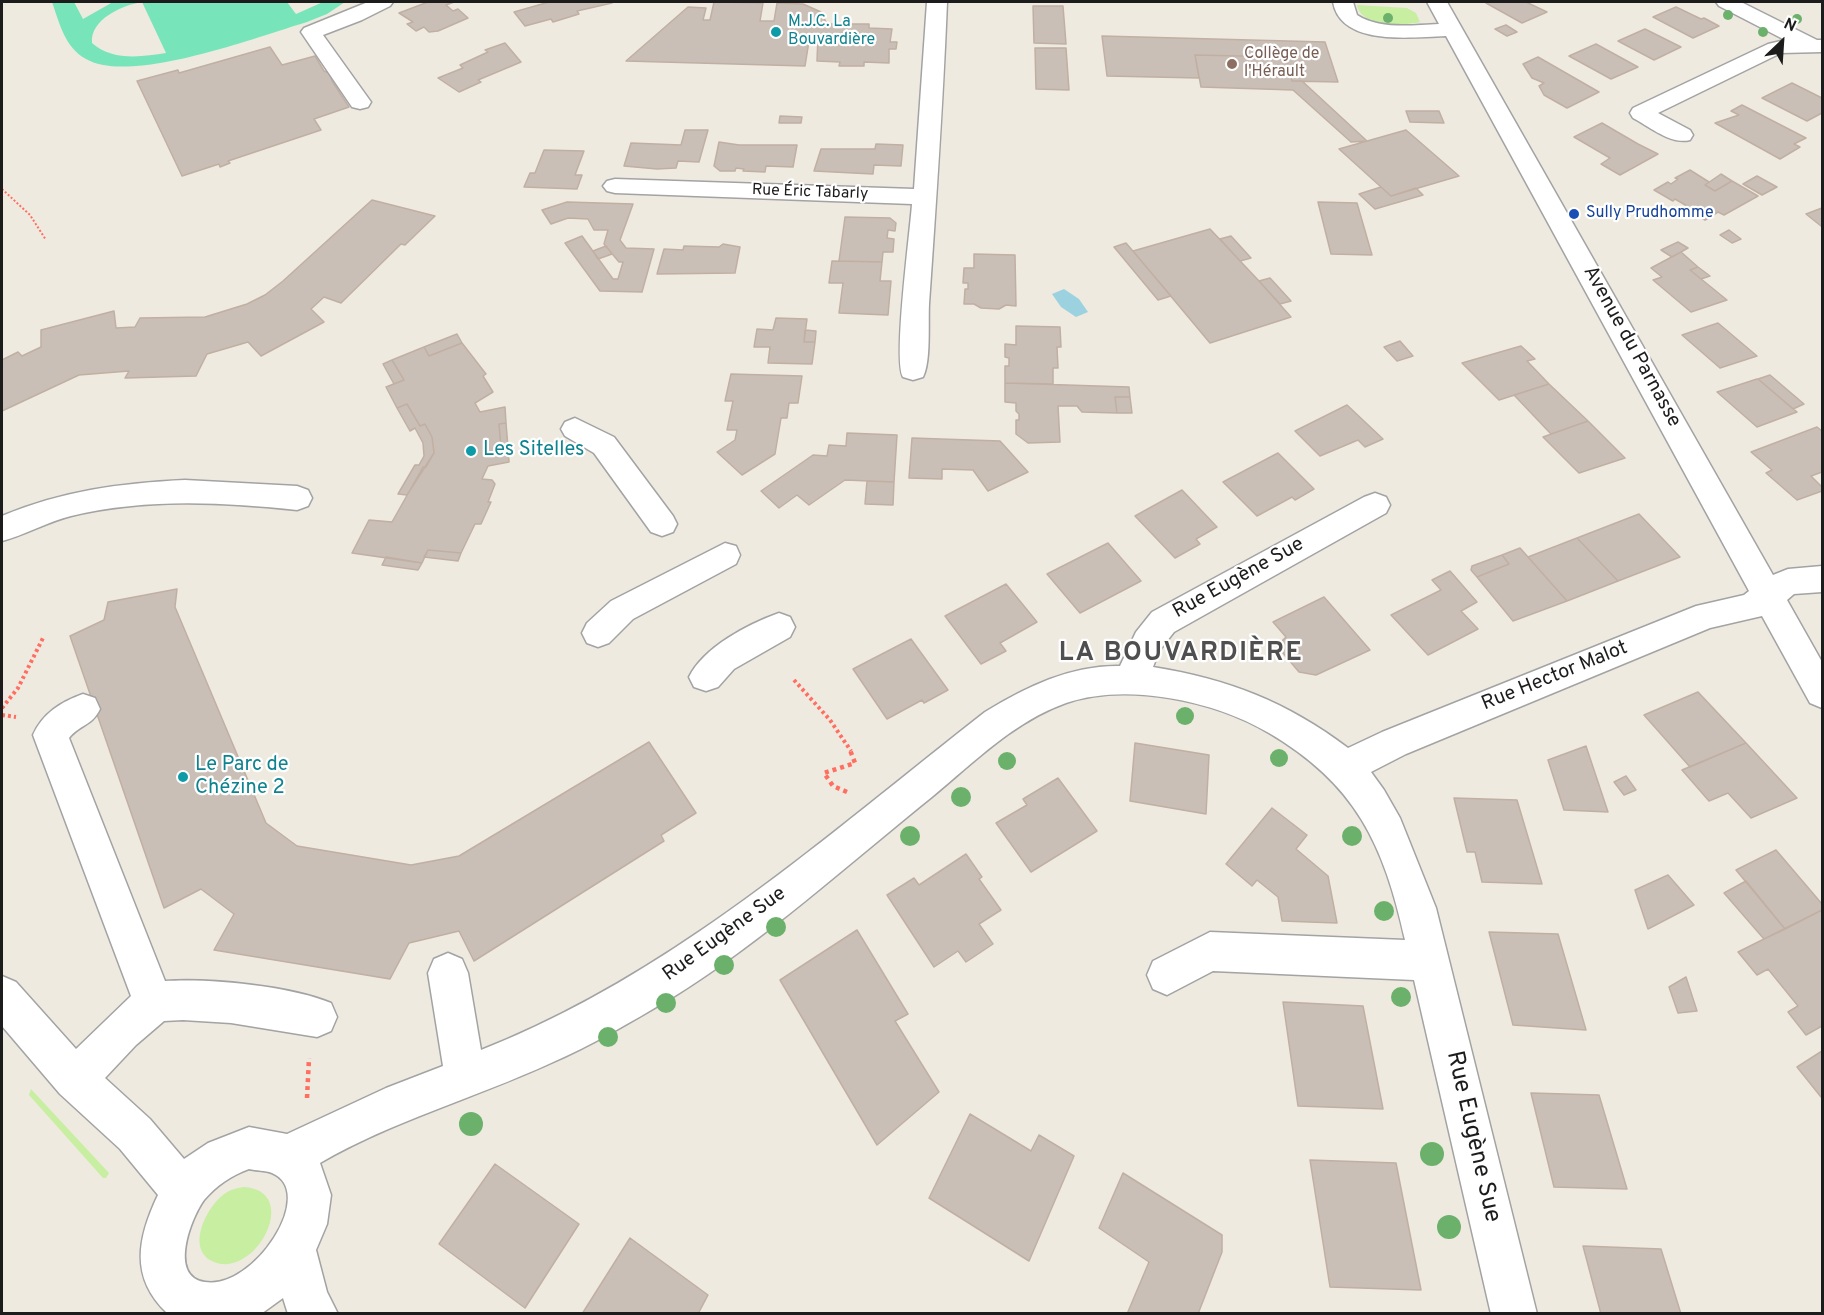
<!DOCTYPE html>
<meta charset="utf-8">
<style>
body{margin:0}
#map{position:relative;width:1824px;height:1315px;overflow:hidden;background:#eeeae0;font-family:Overpass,sans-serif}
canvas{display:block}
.frame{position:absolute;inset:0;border:3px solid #1c1c1c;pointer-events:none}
.north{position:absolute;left:1752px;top:12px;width:60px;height:60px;-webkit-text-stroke:4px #fff;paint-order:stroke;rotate:25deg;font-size:16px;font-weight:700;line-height:24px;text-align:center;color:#1c1c1c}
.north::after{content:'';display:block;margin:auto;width:21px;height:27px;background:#1c1c1c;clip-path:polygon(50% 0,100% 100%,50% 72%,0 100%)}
</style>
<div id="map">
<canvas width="1824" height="1315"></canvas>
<div class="frame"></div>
<div class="north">N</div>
</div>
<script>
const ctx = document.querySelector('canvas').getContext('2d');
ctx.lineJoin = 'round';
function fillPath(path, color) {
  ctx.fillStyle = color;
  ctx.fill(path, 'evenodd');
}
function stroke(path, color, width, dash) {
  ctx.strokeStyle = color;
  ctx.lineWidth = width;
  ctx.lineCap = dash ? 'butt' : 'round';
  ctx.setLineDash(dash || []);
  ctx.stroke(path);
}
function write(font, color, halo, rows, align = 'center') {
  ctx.font = font + ' Overpass,sans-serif';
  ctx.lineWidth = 4.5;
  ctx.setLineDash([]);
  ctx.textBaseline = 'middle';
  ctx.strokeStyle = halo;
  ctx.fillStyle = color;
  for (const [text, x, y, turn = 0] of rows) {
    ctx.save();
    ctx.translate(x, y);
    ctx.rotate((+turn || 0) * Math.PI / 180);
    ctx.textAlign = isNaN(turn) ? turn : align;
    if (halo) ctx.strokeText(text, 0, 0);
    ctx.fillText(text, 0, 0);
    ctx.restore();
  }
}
fillPath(new Path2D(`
 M1357 5 1407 8 1416 13 1420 22C1404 26 1360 27 1357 5Z
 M31 1089 109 1173 106 1178H103L29 1095Z
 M244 1187C302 1191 256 1279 214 1262 185 1250 206 1208 223 1195 229 1190 236 1188 244 1187Z`), '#c8eea1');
fillPath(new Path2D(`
 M52 2H74L83 19 113 2H287L296 14 323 2H345L327 14 307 22C257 37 130 85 86 59 65 48 59 22 52 2ZM142 2 166 53C141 57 112 61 92 43 90 19 123 5 142 2Z`), '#77e5b9');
fillPath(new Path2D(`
 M1064 289 1079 299 1088 312 1076 317 1061 307 1052 294Z`), '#9cd2e0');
const building = new Path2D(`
 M428 2H454L446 5 453 11 458 9 468 18 438 31 429 32 424 27 416 31 407 24 413 22 399 13Z
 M549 2H611L612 3 577 11 579 14 553 22 551 19 525 26 514 12Z
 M714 2 763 3 760 21H774L777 3 803 4 821 12 827 24H869V28L892 29 890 42H897L896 49H889V63L864 62V66H839L840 62 817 61 818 35H810L805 66 626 61 688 7 706 8 703 20H710Z
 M1490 2H1526L1547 12 1522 23 1486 3Z
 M1033 6H1063L1066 44 1034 43Z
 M1676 7 1701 19 1704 18 1719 26 1693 38 1653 17Z
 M1506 25 1517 32 1507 36 1495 29Z
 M1645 29 1681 47 1654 60 1618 41Z
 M1102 36 1325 42 1338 82 1292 81 1286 57 1195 55 1199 78 1107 76Z
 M505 43 521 62 478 80 481 82 459 92 438 78 463 68 460 65 488 52 485 50Z
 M1596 44 1638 67 1611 79 1569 56Z
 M270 47 282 65 315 56 324 71 331 74 332 81 349 107 314 119 321 130 228 161 230 163 220 167 219 164 182 176 137 81 178 70 179 73Z
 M1035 48H1066L1069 90 1036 89Z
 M1195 55 1286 57 1292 81H1302L1367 141 1351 142 1293 90 1201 87Z
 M1538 57 1599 92 1567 108 1544 95 1539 86 1544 83 1532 78 1523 64Z
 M1792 83 1822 98V113L1807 121 1762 98Z
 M1742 105 1806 138 1794 144 1800 147 1780 159 1715 123 1739 115 1731 111Z
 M1406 111H1439L1444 123 1410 122Z
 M780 116 802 117 801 123H779Z
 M1602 123 1638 144 1658 154 1620 175 1601 164 1610 158 1574 137Z
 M685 130H708L699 162 678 161 676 168 657 169 624 166 631 143 681 145Z
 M1406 130 1459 176 1391 196 1339 149Z
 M719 142 739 145H797L793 167 766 166 765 172 743 171 744 169 736 168 735 171H720L714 166Z
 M876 144 903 145 901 166 874 165 873 174 814 171 821 149H875Z
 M544 150 584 151 575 175H582L577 189 524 187 530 173H535Z
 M1690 170 1709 182 1705 185 1715 191 1732 181 1758 196 1724 215 1718 212 1705 220 1684 208 1687 206 1675 199 1673 201 1654 190 1668 182 1671 184 1678 179 1675 178Z
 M1721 174 1732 181 1715 191 1705 185Z
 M1757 176 1777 187 1762 195 1743 184Z
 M1381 187 1391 196 1416 188 1423 195 1375 209 1359 194Z
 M372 200 435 216 405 245 401 244 341 303 324 297 311 309 324 322 261 356 248 342 207 354 196 376 125 378 129 371 79 375 2 411V360L18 352 22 356 41 347V330L114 311 116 328 135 327 140 318 205 317 247 304 265 295 283 281Z
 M567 202 633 204 620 240 626 248 654 249 642 292 600 291 565 243 582 236 613 279H618L623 262H619L604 244 608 230H594L588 219 568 218 551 224 542 210Z
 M1318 202 1357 203 1372 255 1331 254Z
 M1822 208V225L1821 226 1806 214Z
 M845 217 890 218 896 223 895 231 888 230 887 238 894 239 893 252H883L882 262 839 261Z
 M1210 229 1259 281 1291 317 1210 343 1133 251Z
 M1729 230 1741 239 1732 243 1720 235Z
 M1231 236 1251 258 1240 261 1220 239Z
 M1678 242 1688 248 1672 257 1661 250Z
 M1126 243 1171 296 1158 300 1114 247Z
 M723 244 740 247 735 273 657 274 664 249 683 250 684 246 719 247Z
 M606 246 612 254 598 259 593 251Z
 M1681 252 1698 267 1690 270 1727 300 1691 312 1653 280 1662 277 1651 268Z
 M974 254 1015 255 1016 306 1006 305 999 309 981 308 974 304H964L965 289H968V283H963L964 268H974Z
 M832 261 882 262 880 281H891L888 315 839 313 843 283H829Z
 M1698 267 1710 276 1701 279 1690 270Z
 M1270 278 1291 301 1280 304 1259 281Z
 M776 318 807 319 804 342H815L812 364 768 363 770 347H754L757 329 773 330Z
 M1718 323 1757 356 1720 368 1682 335Z
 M1016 326 1060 327 1061 347H1057L1058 368H1053V384L1005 383V366H1009V358L1005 357V344L1016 345Z
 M805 330 816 331 815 342H804Z
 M457 334 462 343 429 356 424 347Z
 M1400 341 1413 356 1397 361 1384 347Z
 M462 343 486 374 483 376 493 392 475 403 480 412 505 407 506 423 499 424 501 448 508 447 509 462 488 466 482 479 492 480 495 484 488 502H491L481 524H475L461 553 428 550 422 563 352 553 369 520 392 522 423 467H426L434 453 432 437 425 424 420 426 407 404 397 408 386 387 404 380 392 360 424 347 429 356Z
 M1521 346 1535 359 1527 361 1549 384 1499 400 1462 363Z
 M392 360 404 380 394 384 383 364Z
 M731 374 802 376 798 403H789L787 418H781L775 454 742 475 717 452 735 440 737 430H727L733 401H725Z
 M1770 375 1804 404 1793 409 1758 379Z
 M1757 379H1758L1797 412 1757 427 1717 392Z
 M1005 383 1129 387 1130 397H1115L1117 413 1082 412 1077 406H1058L1060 442 1028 443 1016 434V420H1019V414L1016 411V403L1005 402Z
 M1549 384 1588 421 1551 434 1514 395Z
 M1115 397H1130L1132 413H1117Z
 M407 404 420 426 425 424 432 437 434 453 407 495 398 494 415 465H419L424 456 423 443 415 428 410 431 397 408Z
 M1347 405 1383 439 1365 447 1358 440 1320 456 1295 431Z
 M1588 421 1625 458 1579 473 1543 437Z
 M506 423 508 447 501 448 499 424Z
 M1817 427 1822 431V472L1811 476 1822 487V491L1797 500 1766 473 1772 470 1751 452Z
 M847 433 897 435 894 482 845 480 809 505 797 495 779 508 761 491 813 455 827 456 829 445 846 446Z
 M912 438 1000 441 1028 472 988 491 973 470 942 469V479L909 478Z
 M1278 453 1314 489 1295 500 1292 497 1257 516 1223 482Z
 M867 481 894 482 893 505 865 504Z
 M1182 490 1217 527 1196 539 1200 544 1175 558 1135 516Z
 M1639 514 1680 557 1618 581 1577 538Z
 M1577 538 1618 581 1567 601 1528 557Z
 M1108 543 1141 581 1080 613 1047 574Z
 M1520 548 1567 601 1513 621 1477 577 1509 564 1502 555Z
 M428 550 461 553 458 561 424 557Z
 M1502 555 1509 564 1477 577 1471 570 1472 566Z
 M386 557 422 563 418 570 382 565Z
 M1450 571 1477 602 1461 611 1478 629 1428 655 1391 615 1441 590 1432 580Z
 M1006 584 1037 622 1000 643 1006 651 981 664 945 616Z
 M177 589 175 607 266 823 297 846 411 865 459 856 649 742 696 813 661 835 664 841 474 961 459 931 409 943 390 979 214 950 234 914 201 889 164 908 70 636 104 620 108 602Z
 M1324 597 1370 650 1316 675 1299 672 1277 646 1286 637 1273 622Z
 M911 639 948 690 924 703 922 700 887 719 853 669Z
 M1698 692 1746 743 1690 767 1644 715Z
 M1135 743 1209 755 1206 814 1130 801Z
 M1746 743 1797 798 1751 818 1728 793 1709 801 1682 770Z
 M1586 746 1608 812 1564 810 1548 760Z
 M1626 776 1636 790 1624 795 1614 782Z
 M1058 778 1097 831 1031 872 996 823 1027 805 1023 799Z
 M1454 798 1517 800 1542 884 1482 882 1475 852H1467Z
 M1272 808 1307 835 1296 849 1328 876 1337 923 1282 921 1278 897 1257 880 1252 886 1226 864Z
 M1776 850 1822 904V910L1785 929 1736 870Z
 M966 854 982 877 979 879 1001 910 979 924 993 944 966 962 958 951 934 967 887 895 914 878 919 885Z
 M1668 875 1694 905 1648 929 1635 890Z
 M1746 881 1785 929 1764 939 1724 893Z
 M1822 910V1026L1806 1035 1788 1012 1798 1006 1768 969 1757 975 1738 952Z
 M857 930 908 1014 895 1021 939 1092 877 1145 780 980Z
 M1489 932 1558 934 1586 1030 1513 1025Z
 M1686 977 1697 1011 1678 1013 1669 987Z
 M1283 1002 1363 1006 1383 1109 1298 1106Z
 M1822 1051V1096L1821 1097 1797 1067Z
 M1531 1093 1599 1095 1627 1189 1554 1187Z
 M970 1114 1031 1151 1039 1135 1074 1156 1029 1261 929 1198Z
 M1310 1160 1396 1163 1421 1290 1330 1287Z
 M495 1164 579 1224 525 1308 439 1244Z
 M1123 1173 1222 1235V1252L1198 1314H1127L1149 1262 1099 1228Z
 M630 1238 708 1295 698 1314H582Z
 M1583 1246 1661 1249 1681 1314H1601Z`);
fillPath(building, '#cabfb6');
stroke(building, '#c1afa2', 1.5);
const minor = new Path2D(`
 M368 2H393L390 6 362 20 323 35 371 102 368 107 360 109 352 107 301 32 304 28Z
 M927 2H947C943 103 936 204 929 304 928 323 931 362 923 377L913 380 903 377C893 359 910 233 912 204L615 193 607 191 603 186 607 181 615 179 914 189Z
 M1333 2H1353L1357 15C1380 30 1413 25 1439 24L1427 2H1447L1773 575 1788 569 1822 566V592L1794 594 1787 600 1822 662V708L1810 703 1762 616 1710 628 1406 754 1371 772 1384 790 1400 818 1436 908 1537 1314H1491L1414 980 1213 971 1167 995 1153 989 1147 975 1153 961 1210 932 1405 940C1384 845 1356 784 1269 733 1215 701 1127 682 1066 703 1015 721 974 762 933 796 847 865 764 941 670 999 631 1022 592 1045 551 1063 475 1098 392 1121 320 1163L331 1195 327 1224 316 1250 327 1292 338 1314H288L283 1298 261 1314 167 1313C129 1277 138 1237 158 1195L120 1149 60 1094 2 1026V976L16 982 76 1049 131 996 33 735C43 713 61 702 83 694L95 698 100 709C92 726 79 725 69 738L165 981C209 978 291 986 331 1003L337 1017 331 1031 317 1037 231 1023 183 1020 164 1021 136 1045 105 1078 150 1119 184 1159 208 1143 249 1127 287 1134 386 1088 443 1066 428 973 434 959 448 953 462 959 468 973 481 1050C672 975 825 837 985 712 1026 687 1071 665 1120 666L1136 632 1152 612 1364 497 1375 493 1386 497 1390 505 1386 513 1174 632 1159 651 1153 667C1228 679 1287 702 1348 748L1382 732 1696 606 1744 595 1749 591 1446 36C1412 37 1341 47 1333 2ZM249 1169C256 1171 265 1170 272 1173 318 1192 254 1290 205 1282 168 1277 191 1218 204 1200 216 1186 232 1175 249 1169Z
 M1716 2H1741L1817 40H1822V52L1781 53 1658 113 1690 130 1693 135 1690 140C1671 145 1650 127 1633 118L1630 113 1633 108 1768 44 1785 40 1719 6Z
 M575 418 614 437 673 516 677 524 673 532 662 536 651 532 594 453 565 436 561 429 565 422Z
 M185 480 297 486 308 490 312 498 308 506 297 510C222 502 145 498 71 516 47 522 25 535 2 541V516C61 491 121 483 185 480Z
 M725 543 736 546 740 555 736 564 633 619 609 643 598 647 587 643 582 633 587 623 611 601Z
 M779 613 790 617 795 627 790 637 734 669 718 687 706 691 694 687 689 677C704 647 748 624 779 613Z`);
stroke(minor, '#a3a3a3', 3);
stroke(new Path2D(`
 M2 189 30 215 46 240`), '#ff6f61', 2, [2, 2]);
stroke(new Path2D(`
 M794 680 830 720 851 751
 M2 708 18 688 43 638
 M2 715 16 717`), '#ff6f61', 4, [3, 3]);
stroke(new Path2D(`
 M847 792 833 786 824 773 855 763 850 750
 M307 1098 309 1058`), '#ff6f61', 4.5, [4, 4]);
fillPath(minor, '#fff');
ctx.fillStyle = '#6cb16b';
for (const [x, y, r] of [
 [1728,15,5],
 [1388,18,5],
 [1797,19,5],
 [1763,32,5],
 [1185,716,9],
 [1279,758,9],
 [1007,761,9],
 [961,797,10],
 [910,836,10],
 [1352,836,10],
 [1384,911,10],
 [776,927,10],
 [724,965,10],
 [1401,997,10],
 [666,1003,10],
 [608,1037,10],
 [471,1124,12],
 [1432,1154,12],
 [1449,1227,12]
]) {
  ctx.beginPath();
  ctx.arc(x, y, r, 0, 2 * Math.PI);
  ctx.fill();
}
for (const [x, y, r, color] of [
 [776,32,6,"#0f9aa8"],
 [1232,64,6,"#8d6e63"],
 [1574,214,6,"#1a4fb4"],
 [471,451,6,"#0f9aa8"],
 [183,777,6,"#0f9aa8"]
]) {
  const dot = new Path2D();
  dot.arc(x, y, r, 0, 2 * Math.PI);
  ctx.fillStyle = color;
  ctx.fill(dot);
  stroke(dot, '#fff', 2);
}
write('16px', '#0d838f', '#fff', [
 ["M.J.C. La",788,23],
 ["Bouvardière",788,41]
], 'left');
write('16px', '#785e54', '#fff', [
 ["Collège de",1244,55],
 ["l'Hérault",1244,73]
], 'left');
write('16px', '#1c1c1c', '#fff', [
 ["Rue Éric Tabarly",810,193,2]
]);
write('16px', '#164399', '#fff', [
 ["Sully Prudhomme",1586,214]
], 'left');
write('20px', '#1c1c1c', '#fff', [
 ["Avenue du Parnasse",1631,347,61],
 ["Rue Eugène Sue",1239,579,-29],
 ["Rue Hector Malot",1555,677,-22],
 ["Rue Eugène Sue",725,935,-36]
]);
write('20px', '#0d838f', '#fff', [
 ["Les Sitelles",483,451],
 ["Le Parc de",195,766],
 ["Chézine 2",195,789]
], 'left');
write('24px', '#1c1c1c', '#fff', [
 ["Rue Eugène Sue",1472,1137,77]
]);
ctx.letterSpacing = '1.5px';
write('bold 26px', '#4f4f4f', '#fff', [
 ["LA BOUVARDIÈRE",1181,655]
]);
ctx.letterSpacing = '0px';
</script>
